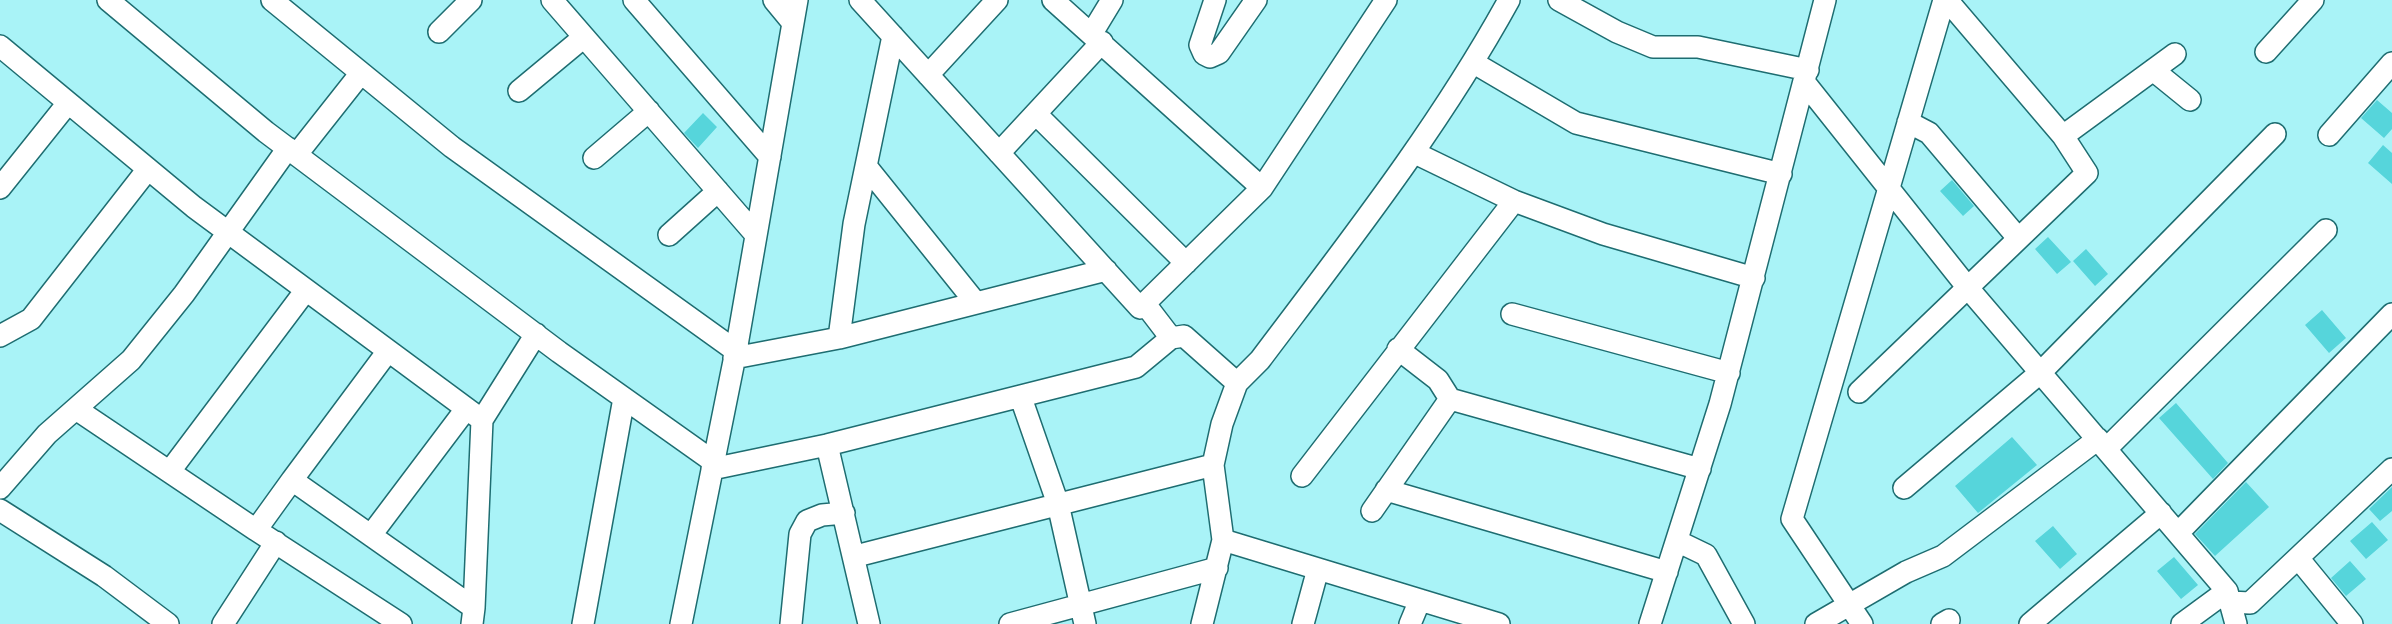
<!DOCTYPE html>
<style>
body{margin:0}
canvas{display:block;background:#a9f3f7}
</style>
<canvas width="2392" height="624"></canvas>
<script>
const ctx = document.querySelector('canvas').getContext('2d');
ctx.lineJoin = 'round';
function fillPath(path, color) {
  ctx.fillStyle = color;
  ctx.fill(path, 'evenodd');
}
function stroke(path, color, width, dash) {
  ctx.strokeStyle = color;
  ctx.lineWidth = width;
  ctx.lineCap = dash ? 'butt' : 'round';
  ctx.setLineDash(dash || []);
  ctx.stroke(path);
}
fillPath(new Path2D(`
 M2377 100 2392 113V129L2384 138 2361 118Z
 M703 113 717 127 698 148 684 133Z
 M2383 145 2392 153V184L2368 163Z
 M1952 180 1974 206 1963 216 1940 191Z
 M2048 237 2071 262 2057 274 2035 249Z
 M2086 249 2108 274 2095 286 2073 261Z
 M2322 310 2346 338 2329 353 2305 325Z
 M2176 403 2228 463 2213 479 2159 418Z
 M2012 437 2037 465 1978 513 1955 486Z
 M2246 482 2269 507 2215 556 2195 534Z
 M2392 487V511L2380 521 2369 509Z
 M2372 522 2388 540 2366 559 2350 541Z
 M2053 526 2077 554 2060 569 2035 541Z
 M2174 557 2198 585 2181 599 2157 571Z
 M2350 561 2366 579 2346 596 2331 578Z`), '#56d5db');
const minor = new Path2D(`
 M108 0 266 132 559 352 714 462
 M272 0 452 147 736 351
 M552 0 756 235
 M634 0 770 157
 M774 0 793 23
 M860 0 1140 308 1262 188 1386 0
 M1053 0 1262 188
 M1215 0 1200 45 1204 54 1210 57 1219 53 1256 0
 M1559 0 1617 32 1653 47H1698L1808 70
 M439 32 471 0
 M1092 33 1112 0
 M0 46 194 207 482 420 536 334
 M2266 52 2313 0
 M1474 63 1576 123 1781 174
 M2153 70 2190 100
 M928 75 997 0
 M1805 83 1968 288 2227 591 2236 624
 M519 91 584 37
 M1036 114 1186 263
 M1908 122 1929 133 2018 238
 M2329 135 2392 63
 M2063 136 2175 54
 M999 153 1102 42
 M1415 153 1514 201 1603 234 1754 278
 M297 154 361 73
 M594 158 649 111
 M866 166 976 303
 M0 188 68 103
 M669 235 718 191
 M1512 314 1729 373
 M0 336 31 319 148 169
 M839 338 854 224 893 36
 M1171 338 1184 336 1237 383 1260 360C1348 243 1438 129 1509 0
 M1398 349 1438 380 1450 399
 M388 351 292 480 474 608 472 624
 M734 358 839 338 1106 270
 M1859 392 2087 173 2063 136 1947 0
 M1021 398 1058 504 1085 624
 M76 409 256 530 292 480
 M827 445 869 624
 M2106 449 2326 230
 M712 469 827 445 1136 367 1171 338 1145 304
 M170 471 306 290
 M1302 476 1514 201
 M0 488 47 434 131 360 184 294 288 148
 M1904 488 2041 372 2275 134
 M1386 490 1667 572
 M0 510 104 576 168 624
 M1372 511 1450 399 1700 469
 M256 530 401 624
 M2178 533 2392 314
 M371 535 466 409
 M1223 540 1499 624
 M1677 541 1706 555 1744 624
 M856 556 1213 465 1222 424 1237 383
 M2298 558 2352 624
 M2230 602 2250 603 2392 469
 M474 608 482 420
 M223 624 276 542
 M583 624 624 398
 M681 624 736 351 797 0
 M791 624 800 534 807 521 822 515 844 513
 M1010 624 1217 568
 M1202 624 1223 540 1213 465
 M1303 624 1318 569
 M1410 624 1420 600
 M1650 624 1720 404 1825 0
 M1816 624 1906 572 1943 556 2098 439
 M1862 624 1792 519 1944 0
 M1942 624 1949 620
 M2030 624 2161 513
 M2182 624 2227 591`);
stroke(minor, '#1e6d71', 24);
stroke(minor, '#fff', 21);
</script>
